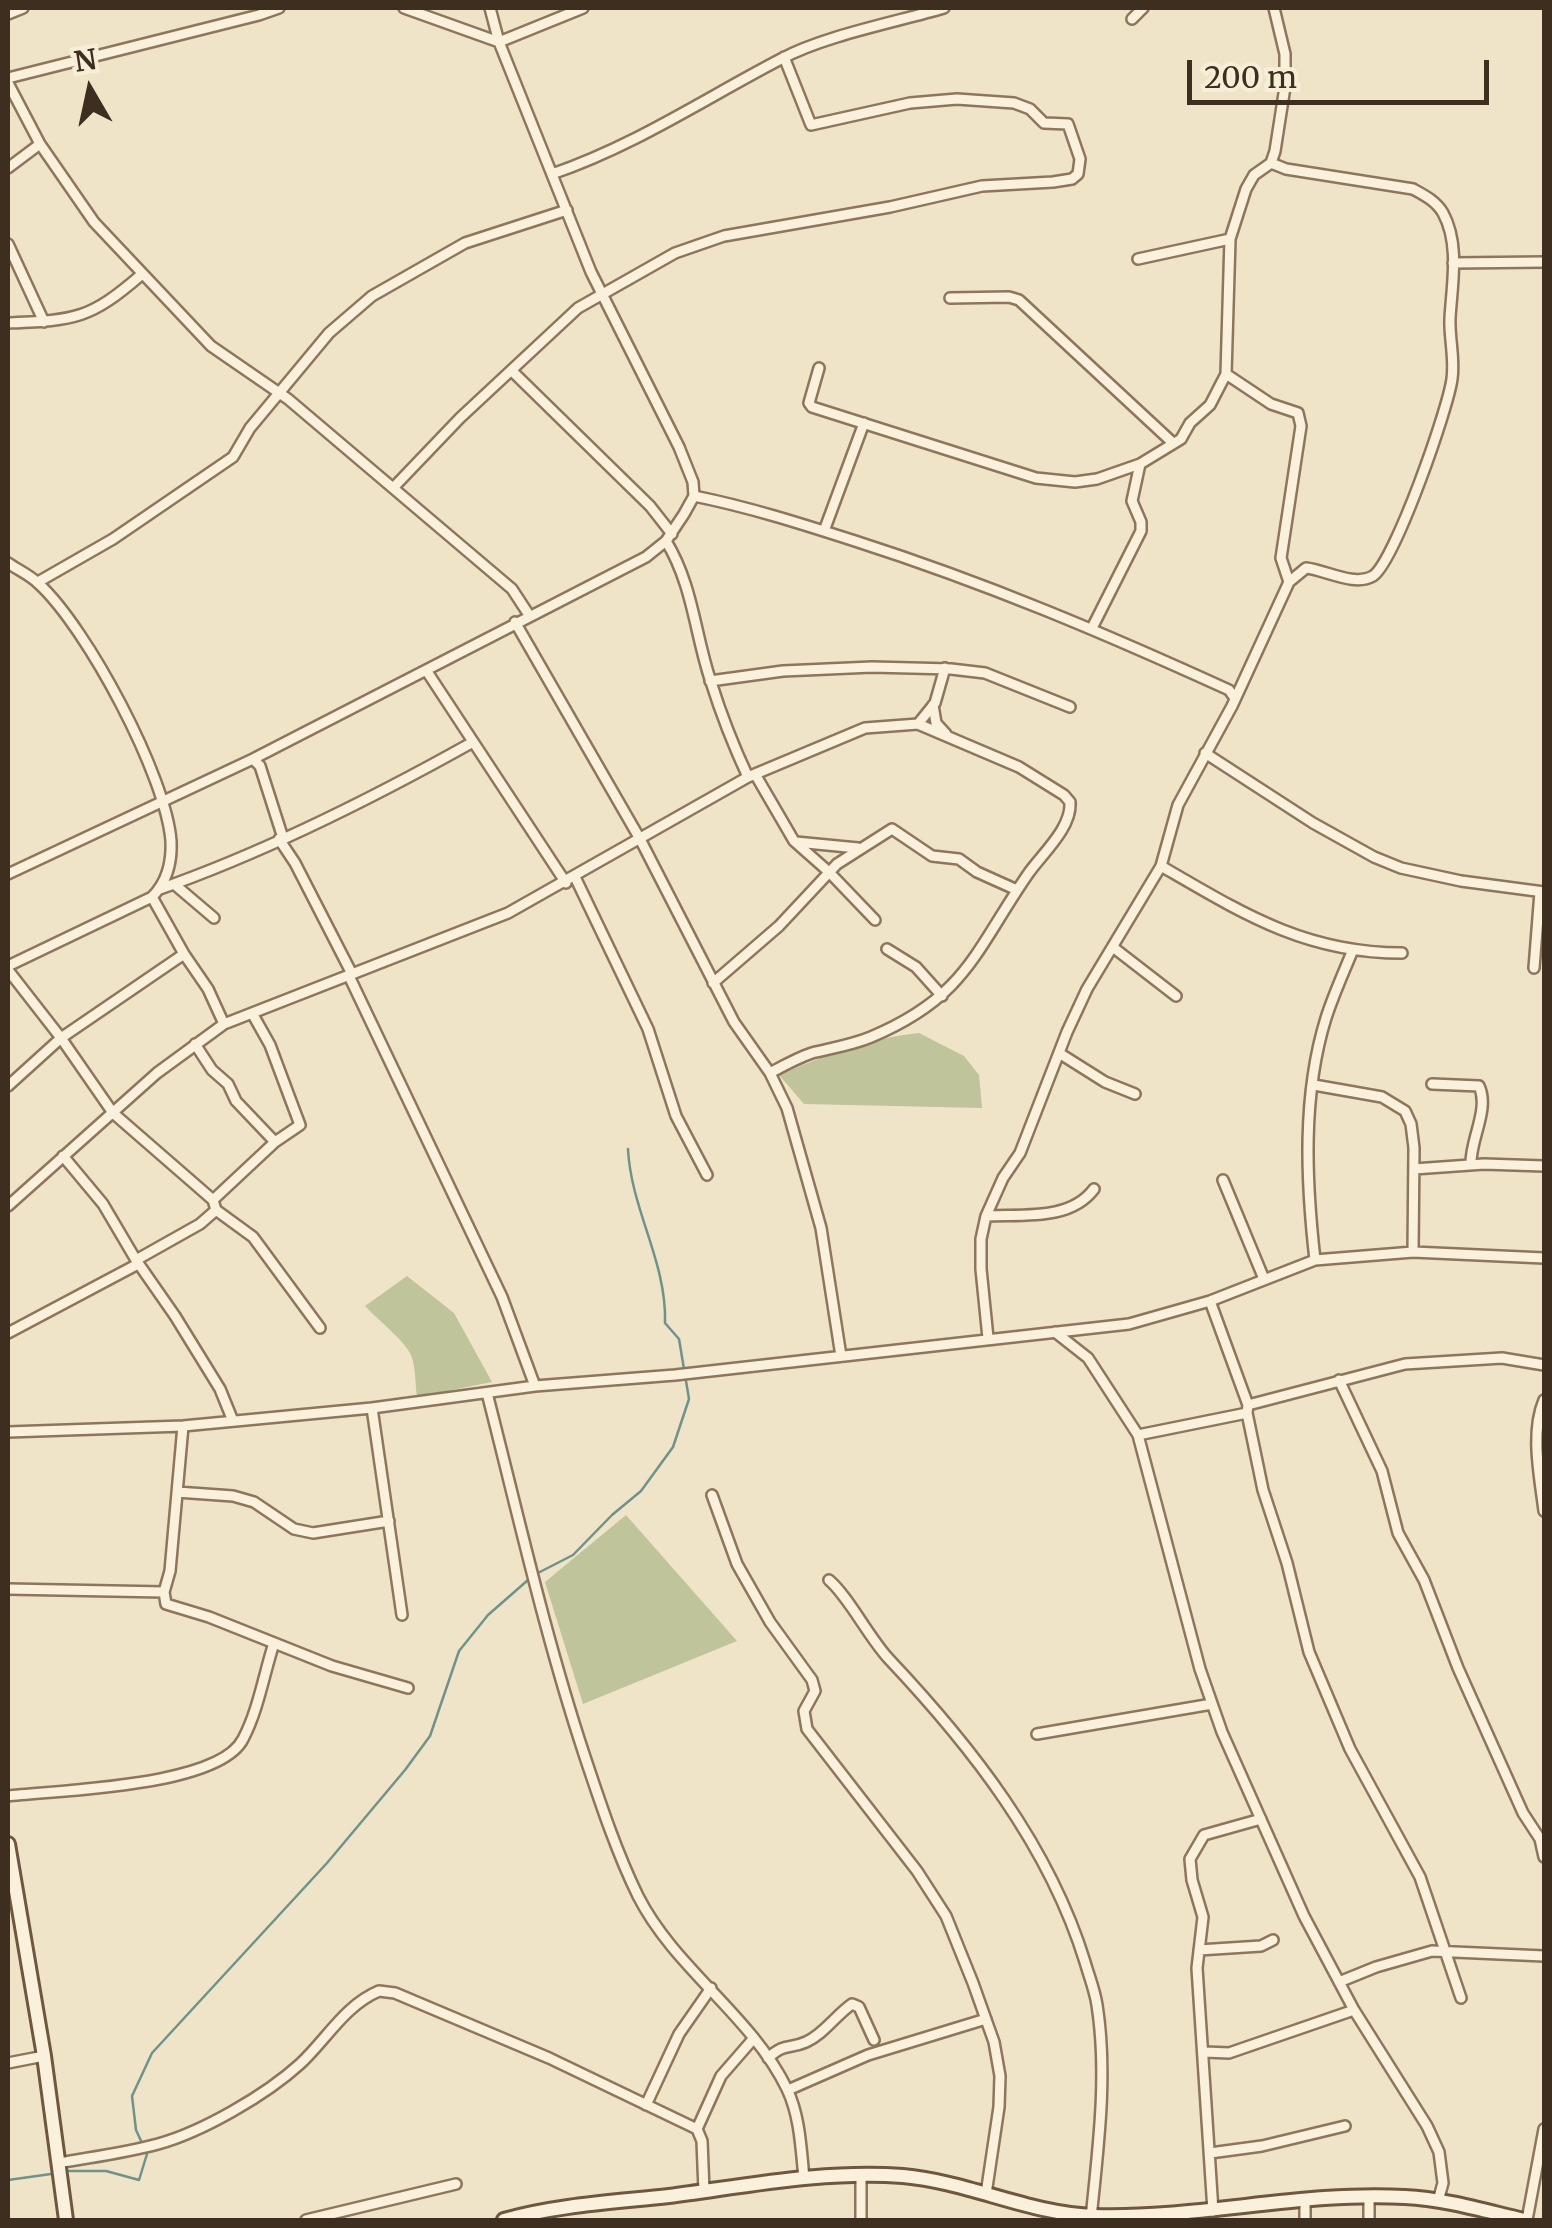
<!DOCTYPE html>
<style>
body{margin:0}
#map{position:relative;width:1552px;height:2228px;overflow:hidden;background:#f0e4c8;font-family:Merriweather,serif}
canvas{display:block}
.frame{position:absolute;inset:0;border:10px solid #3d2e20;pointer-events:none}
.north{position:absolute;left:40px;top:40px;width:100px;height:100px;-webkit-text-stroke:8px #f7eed8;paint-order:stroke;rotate:351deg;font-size:28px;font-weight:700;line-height:40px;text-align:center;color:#3d2e20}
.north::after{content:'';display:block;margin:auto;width:35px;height:45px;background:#3d2e20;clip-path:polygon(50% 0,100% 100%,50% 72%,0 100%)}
.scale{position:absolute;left:1187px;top:60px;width:302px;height:45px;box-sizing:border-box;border:5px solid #3d2e20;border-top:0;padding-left:12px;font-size:30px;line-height:35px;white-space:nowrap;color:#3d2e20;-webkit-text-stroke:8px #f7eed8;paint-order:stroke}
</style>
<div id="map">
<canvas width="1552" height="2228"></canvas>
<div class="frame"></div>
<div class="north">N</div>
<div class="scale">200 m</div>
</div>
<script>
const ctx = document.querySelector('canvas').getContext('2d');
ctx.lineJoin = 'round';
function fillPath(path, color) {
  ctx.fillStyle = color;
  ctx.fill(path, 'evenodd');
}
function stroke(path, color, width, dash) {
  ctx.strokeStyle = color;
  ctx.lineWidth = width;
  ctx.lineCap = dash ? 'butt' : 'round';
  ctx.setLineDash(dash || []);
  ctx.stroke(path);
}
fillPath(new Path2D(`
 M919 1033 964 1056 979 1075 982 1108 804 1104 779 1075C820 1057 875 1037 919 1033Z
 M407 1276 454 1313 492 1382 417 1397C415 1384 416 1367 411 1355 405 1341 377 1319 365 1306Z
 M626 1515 737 1641 583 1704 545 1582Z`), '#bfc49a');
stroke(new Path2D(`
 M534 1575 573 1555 612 1515 641 1491 673 1447 689 1399 679 1339 665 1323C667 1262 631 1210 628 1149
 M142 2143 136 2130 132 2096 152 2053 327 1863 405 1770 430 1736 459 1651 488 1615 528 1580
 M69 2171H106L139 2180 147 2154 145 2150
 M8 2180 51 2174`), '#6f938a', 2.5);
const street = new Path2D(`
 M404 8 499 42 583 8
 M8 14 23 8
 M1132 19 1143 8
 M8 78 259 15 279 8
 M8 83 40 144 94 222 211 346 288 399 512 589 529 615
 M8 168 40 144
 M552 174C636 145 704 99 781 59 823 36 896 22 944 8
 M8 244 44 322
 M1138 259 1230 239
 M1453 263 1544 262
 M950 298 1009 297 1019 300 1173 443
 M8 323C75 320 89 320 141 275
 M819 368 809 403 812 407 1036 478 1075 482 1097 479 1140 464 1181 439 1190 423 1210 405 1226 374 1230 239 1246 189 1254 175 1271 163 1275 151 1285 87V54L1274 8
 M512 371 650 506 672 534
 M1226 374 1271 404 1298 413 1301 426 1281 558 1289 582
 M394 487 460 418 578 308 675 253 724 236 890 207 982 186 1053 182 1072 179 1078 174 1080 159 1068 124 1044 123 1030 109 1014 103 957 99 910 103 811 125 784 57
 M694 496C749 507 802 524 855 541 986 583 1104 633 1229 690L1234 697
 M824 531 864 423
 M666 541C693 585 695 635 711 682 721 714 734 747 748 777
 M8 563C18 570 30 575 39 584 87 628 166 776 171 841 172 862 167 882 152 897L8 966
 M38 582 113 539 233 457 250 428 329 333 372 296 465 243 567 210
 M515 622 640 839 734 1022 770 1073 787 1108 821 1228 841 1356
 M1092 628 1141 531V522L1132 501 1140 464
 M426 670 566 883
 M710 681 783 671 872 667 951 669 985 673 1070 707
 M933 705 936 723 946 734
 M918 724 935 703 945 668
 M1205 753 1313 823 1374 857 1401 868 1461 881 1544 892
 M253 759 260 766 283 838
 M755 774 794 841 829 872 875 920
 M279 839 295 863 352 974
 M796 842 858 848
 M1161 866C1242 913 1305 953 1402 953
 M8 874 253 759 646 557 666 541 684 514 694 496 693 482 679 447 591 272 499 42 490 8
 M575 877 648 1029 676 1116 707 1175
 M174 884 214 918
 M160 889C268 851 373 798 473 742
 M152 897 184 954 208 989 224 1024
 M1114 948 1176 996
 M887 949 916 967 942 996
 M1534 968 1540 892
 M8 970 61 1038 113 1113 213 1200 216 1210 253 1237 320 1328
 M349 976 502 1297 535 1386
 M713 983 779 926 837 864 892 829 932 856 959 859 977 872 1017 890
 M195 1044 212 1070 228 1084 236 1101 275 1142
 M1059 1053 1105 1082 1135 1094
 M1432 1084 1479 1086C1490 1109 1470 1140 1471 1164
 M1314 1085 1382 1097 1405 1111 1411 1124 1414 1148 1413 1252
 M8 1086 61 1038 184 954
 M63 1156 103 1204 136 1260 175 1316 220 1389 233 1421
 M1414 1169 1484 1164 1544 1166
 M1223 1180 1264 1279
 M213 1200 275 1142 300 1125 270 1045 252 1013
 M8 1206 157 1073 224 1024 508 913 748 777 865 728 918 724 1019 767 1064 795 1070 802C1072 828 1042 854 1028 874 975 951 966 997 871 1037 852 1045 832 1048 812 1053 797 1058 783 1066 770 1073
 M986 1216C1023 1214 1070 1221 1094 1189
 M136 1260 200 1224 216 1210
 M1315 1260C1306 1181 1302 1095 1326 1018 1333 996 1343 974 1352 952
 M1210 1301 1248 1405
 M1055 1332 1088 1358 1138 1435 1200 1669 1222 1732 1304 1916 1354 2010 1427 2126 1439 2152 1443 2183 1438 2201
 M8 1333 138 1264
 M988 1338 981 1269V1239L986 1216 1003 1178 1020 1153 1067 1032 1087 989 1161 866 1178 805 1232 706 1289 582 1306 568C1326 570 1354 587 1373 576 1395 561 1448 409 1452 379 1455 358 1449 338 1450 318 1452 284 1460 244 1443 213 1436 201 1424 195 1413 189L1286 169 1271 163
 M1339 1380 1382 1471 1398 1533 1424 1580 1458 1668 1523 1813 1540 1839 1544 1857
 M487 1393C518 1514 545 1636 584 1754 600 1802 616 1851 638 1896 675 1969 751 2015 787 2089 800 2116 801 2149 804 2178
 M1544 1400C1530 1433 1540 1477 1544 1511
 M372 1408 402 1615
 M1247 1413 1263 1490 1287 1563 1309 1652 1350 1749 1420 1877 1461 1998
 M183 1426 170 1571 164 1592 166 1604 209 1617 332 1666 408 1688
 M8 1432 183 1426 372 1408 535 1386 675 1375 1129 1324 1210 1301 1315 1260 1413 1252 1544 1258
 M1138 1435 1247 1413 1248 1405 1405 1364 1502 1358 1544 1365
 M177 1492 233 1496 254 1502 294 1529 313 1533 389 1521
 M712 1495 737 1564 770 1622 812 1680 815 1691 804 1711 807 1729 917 1871 946 1916 973 1983 994 2042 1000 2076 999 2107 986 2194
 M829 1580C848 1596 868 1636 888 1658 971 1746 1049 1845 1085 1962 1089 1976 1095 1991 1097 2005 1108 2075 1098 2149 1091 2218
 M8 1589 164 1592
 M1037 1734 1212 1704
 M8 1796C58 1790 219 1787 243 1739 258 1711 264 1674 274 1643
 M1199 1950 1261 1946 1273 1940
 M1339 1982 1376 1967 1432 1951 1544 1956
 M1205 2052 1229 2053 1354 2010
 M768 2058C786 2042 788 2050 806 2042 824 2034 836 2015 852 2004L859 2007 874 2040
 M8 2063 44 2056
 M788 2090 868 2055 986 2019
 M646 2105 679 2034 711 1988
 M1210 2153 1262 2146 1345 2126
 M59 2163C92 2157 125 2153 158 2144 202 2132 266 2095 300 2064 326 2040 345 2005 379 1991L395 1993 549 2058 697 2129
 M704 2191 702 2141 697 2129 721 2076 754 2038
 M1213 2211 1197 1968 1203 1917 1192 1880 1190 1859 1204 1835 1261 1819
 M306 2220 456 2184
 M861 2220V2176
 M1305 2220V2201
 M1369 2220V2196
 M1527 2220 1544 2129`);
const secondary = new Path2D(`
 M8 1844 44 2056 66 2220
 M504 2220C557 2205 615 2202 669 2196 746 2186 825 2170 903 2176 969 2182 1029 2214 1095 2216 1199 2219 1302 2191 1405 2197 1445 2199 1485 2211 1524 2220`);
stroke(street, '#8d765c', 14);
stroke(secondary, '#6f573f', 18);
stroke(street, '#faf1dc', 9);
stroke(secondary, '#faf1dc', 12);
</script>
